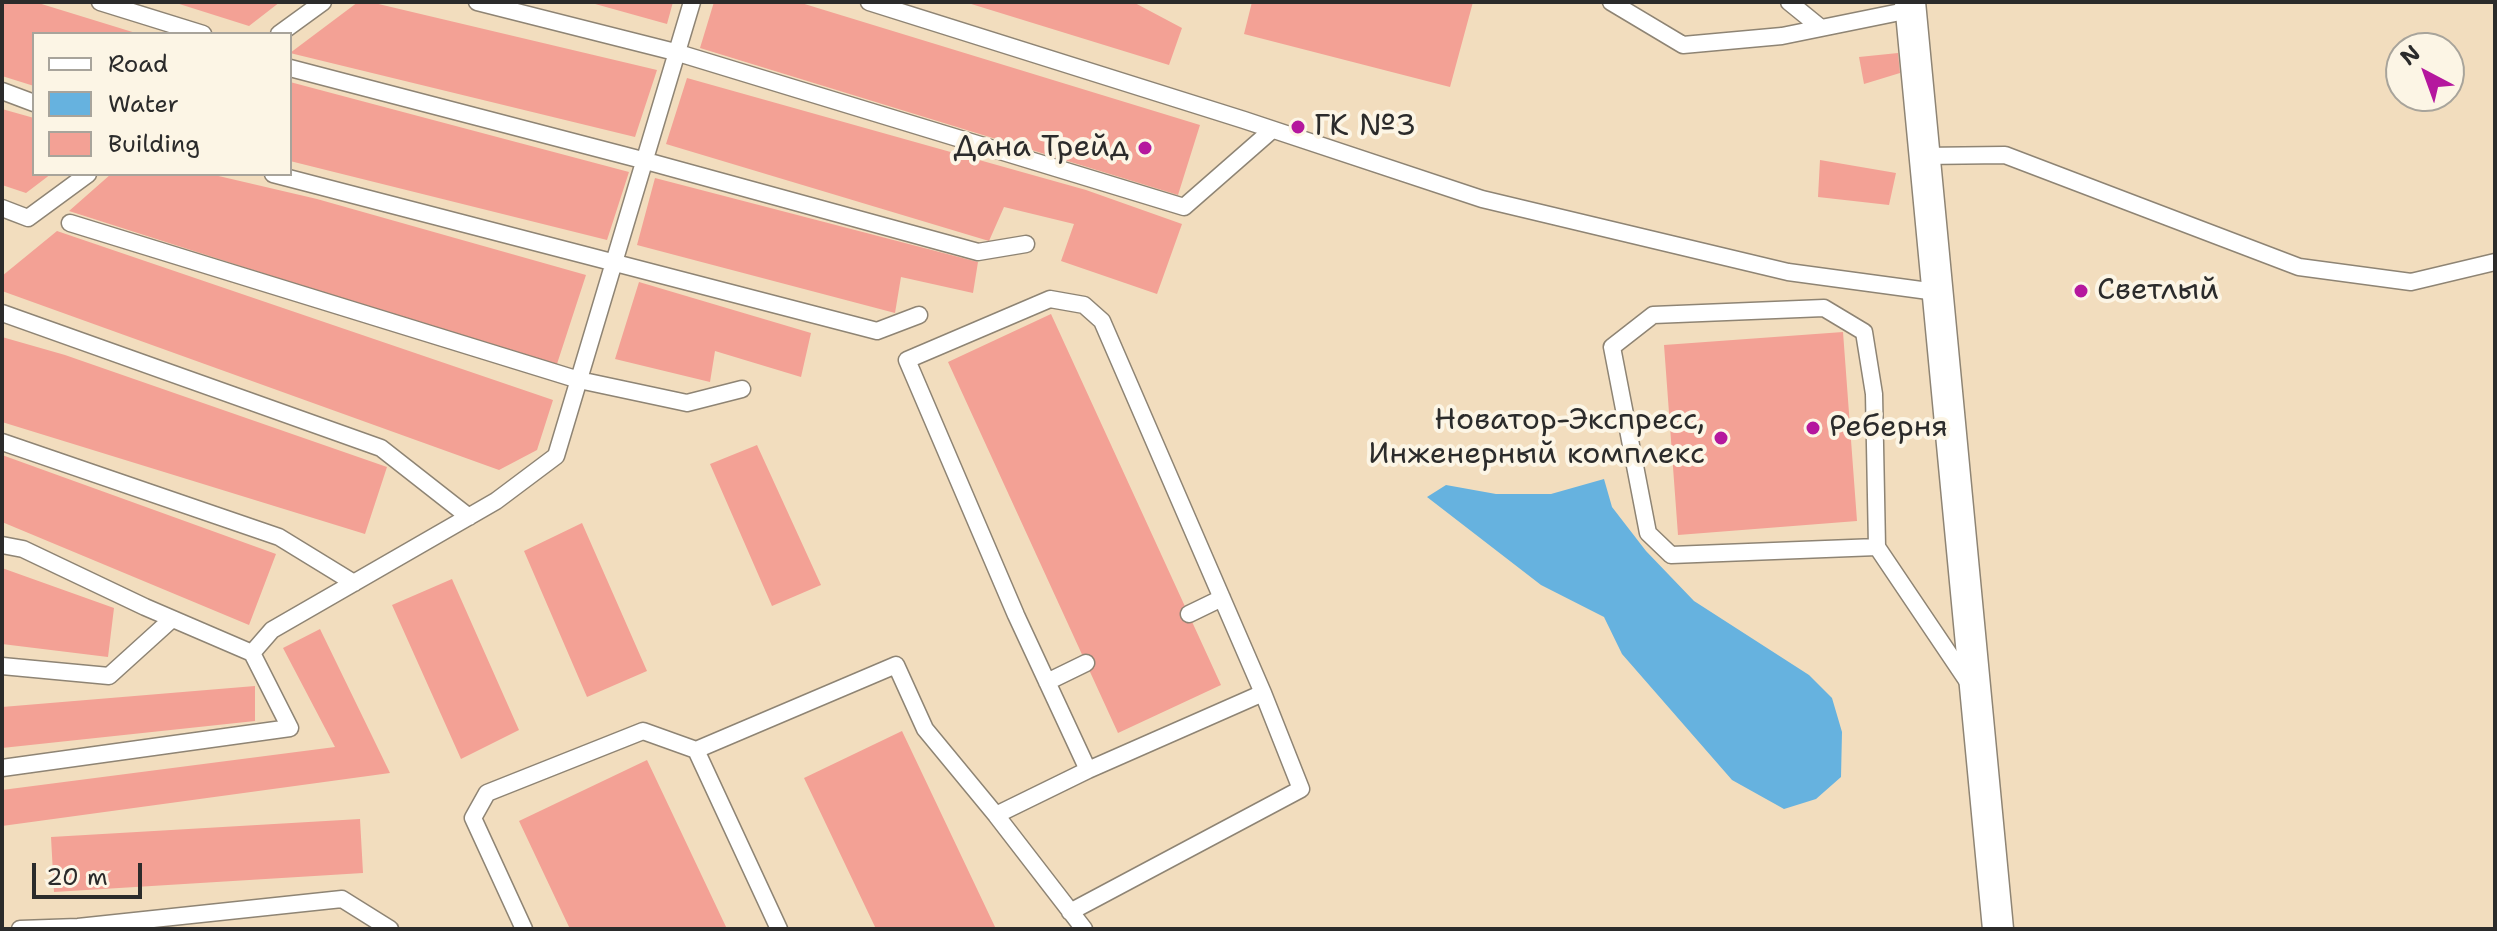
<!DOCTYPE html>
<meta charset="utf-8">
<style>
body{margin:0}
#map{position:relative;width:2497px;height:931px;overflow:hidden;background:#f2ddbe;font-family:"Shantell Sans",sans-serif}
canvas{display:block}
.frame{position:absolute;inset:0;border:4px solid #2b2b2b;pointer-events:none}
.legend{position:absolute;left:32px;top:32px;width:260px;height:144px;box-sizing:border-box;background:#fcf5e5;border:2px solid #a8a49b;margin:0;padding:10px 14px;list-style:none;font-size:24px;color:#2b2b2b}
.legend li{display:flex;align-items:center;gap:16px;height:40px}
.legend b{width:40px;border:2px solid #a8a49b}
.north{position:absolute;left:2385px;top:32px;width:80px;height:80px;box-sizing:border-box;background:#fcf5e5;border:2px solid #a8a49b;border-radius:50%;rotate:319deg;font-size:22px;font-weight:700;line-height:32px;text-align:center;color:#2b2b2b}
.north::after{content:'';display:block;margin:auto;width:28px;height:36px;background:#b5179e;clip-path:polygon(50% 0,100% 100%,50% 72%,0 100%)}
.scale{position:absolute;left:32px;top:863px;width:110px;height:36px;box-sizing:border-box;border:4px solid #2b2b2b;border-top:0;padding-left:10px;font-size:24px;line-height:28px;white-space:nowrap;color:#2b2b2b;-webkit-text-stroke:6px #fcf5e5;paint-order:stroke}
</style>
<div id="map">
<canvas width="2497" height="931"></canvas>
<div class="frame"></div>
<ul class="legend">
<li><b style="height:10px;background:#fff"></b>Road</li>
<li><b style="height:22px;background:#66b2df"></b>Water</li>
<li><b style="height:22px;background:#f3a195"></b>Building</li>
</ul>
<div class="north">N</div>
<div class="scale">20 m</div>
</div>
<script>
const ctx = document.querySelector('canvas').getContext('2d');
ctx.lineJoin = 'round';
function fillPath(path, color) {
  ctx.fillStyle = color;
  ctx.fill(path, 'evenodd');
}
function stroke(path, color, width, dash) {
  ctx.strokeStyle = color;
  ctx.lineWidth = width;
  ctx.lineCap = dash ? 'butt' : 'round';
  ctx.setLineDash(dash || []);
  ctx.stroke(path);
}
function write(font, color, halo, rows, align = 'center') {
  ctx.font = font + ' "Shantell Sans",sans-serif';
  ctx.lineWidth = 8;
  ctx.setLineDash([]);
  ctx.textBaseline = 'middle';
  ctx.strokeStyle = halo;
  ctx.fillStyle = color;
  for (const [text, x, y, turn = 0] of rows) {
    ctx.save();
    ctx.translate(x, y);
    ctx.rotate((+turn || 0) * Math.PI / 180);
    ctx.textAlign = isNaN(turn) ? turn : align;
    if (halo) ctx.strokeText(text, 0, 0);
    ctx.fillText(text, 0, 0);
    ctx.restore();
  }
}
fillPath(new Path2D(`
 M1604 479 1612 507 1646 551 1694 601 1809 675 1832 698 1842 732 1841 777 1816 799 1784 809 1732 780 1622 654 1604 617 1541 585 1427 497 1446 485 1496 494H1551Z`), '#66b2df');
fillPath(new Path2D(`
 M2 2H35L139 34H34V86L2 76Z
 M173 2H280L249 26Z
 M358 2H370L657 70 635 137 290 53Z
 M588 2H673L667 24Z
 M714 2H798L1200 125 1178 195 700 48Z
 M1133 2 1182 28 1169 65 968 3Z
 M1252 2H1473L1450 87 1244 34Z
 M1898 53 1900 73 1864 84 1859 57Z
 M687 78 1086 190 1182 224 1157 294 1061 261 1074 224 1004 207 989 241 666 144Z
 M290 82 629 172 607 240 290 161Z
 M2 109 34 118V174H51L26 193 2 185Z
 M1820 160 1896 173 1889 205 1818 197Z
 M111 174H210L317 199 586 275 556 367 69 211Z
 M655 178 978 262 973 293 901 277 895 313 637 245Z
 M57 231 553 400 537 450 499 470 2 291V276Z
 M639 282 811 333 801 377 715 351 710 382 615 359Z
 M1051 314 1221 685 1118 733 948 362Z
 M1843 332 1857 521 1678 535 1664 345Z
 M2 337 65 355 387 467 365 534 2 422Z
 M757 445 821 585 772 606 710 464Z
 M2 455 276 554 249 625 2 522Z
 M582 523 647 671 587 697 524 551Z
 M2 568 114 608 108 657 2 644Z
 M452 579 519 730 461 759 392 605Z
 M320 629 390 773 2 826V790L335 747 283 648Z
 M255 686V721L2 748V707Z
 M902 731 996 929H876L804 778Z
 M647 760 727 929H570L519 821Z
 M360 819 363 873 54 892 51 837Z`), '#f3a195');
const service = new Path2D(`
 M100 2 203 34
 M477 2 675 52 1184 207 1272 130
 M869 2 1244 120 1482 199 1788 272 1936 292
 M1611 2 1683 45 1782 36 1910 10
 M1789 2 1821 28
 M279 34 323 2
 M290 68 646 161 978 252 1026 244
 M2 91 34 103
 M1922 156 2005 155 2299 267 2411 282 2495 262
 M273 174 877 331 919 315
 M2 208 28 218 88 174
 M70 223 579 380 687 403 742 389
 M2 313 381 448 469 517
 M2 442 279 537 354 583
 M2 545 23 549 145 607 252 653
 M1877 547 1671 555 1648 533 1612 347 1653 315 1824 308 1864 332 1874 394 1877 547 1970 685
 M1189 614 1222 598
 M2 666 109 676 172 619
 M1047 682 1086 663
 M696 750 896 665 925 729 996 815 1084 929
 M2 768 290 728 252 653 272 630 496 501 556 456 692 2
 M996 815 1088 770 1263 693
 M1070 912 1301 789 1263 693 1102 321 1084 305 1050 299 907 360 1016 615 1088 770
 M20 929 78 927 342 899 390 929
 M524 929 473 818 487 793 643 731 696 750 779 929`);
const minor = new Path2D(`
 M1910 2 1998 929`);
stroke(service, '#8e8474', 19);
stroke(minor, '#8e8474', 33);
stroke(service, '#fff', 16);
stroke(minor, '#fff', 30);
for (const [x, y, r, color] of [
 [1298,127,8,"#b5179e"],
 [1145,148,8,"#b5179e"],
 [2081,291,8,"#b5179e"],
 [1813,428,8,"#b5179e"],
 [1721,438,8,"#b5179e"]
]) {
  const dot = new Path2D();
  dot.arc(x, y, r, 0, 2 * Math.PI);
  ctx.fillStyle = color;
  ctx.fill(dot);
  stroke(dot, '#fcf5e5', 3);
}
write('30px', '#2b2b2b', '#fcf5e5', [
 ["ГК №3",1314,127],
 ["Дана Трейд",1129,148,"right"],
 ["Светлый",2097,291],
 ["Новатор-Экспресс,",1705,421,"right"],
 ["Инженерный комплекс",1705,455,"right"],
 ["Реберня",1829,428]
], 'left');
</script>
